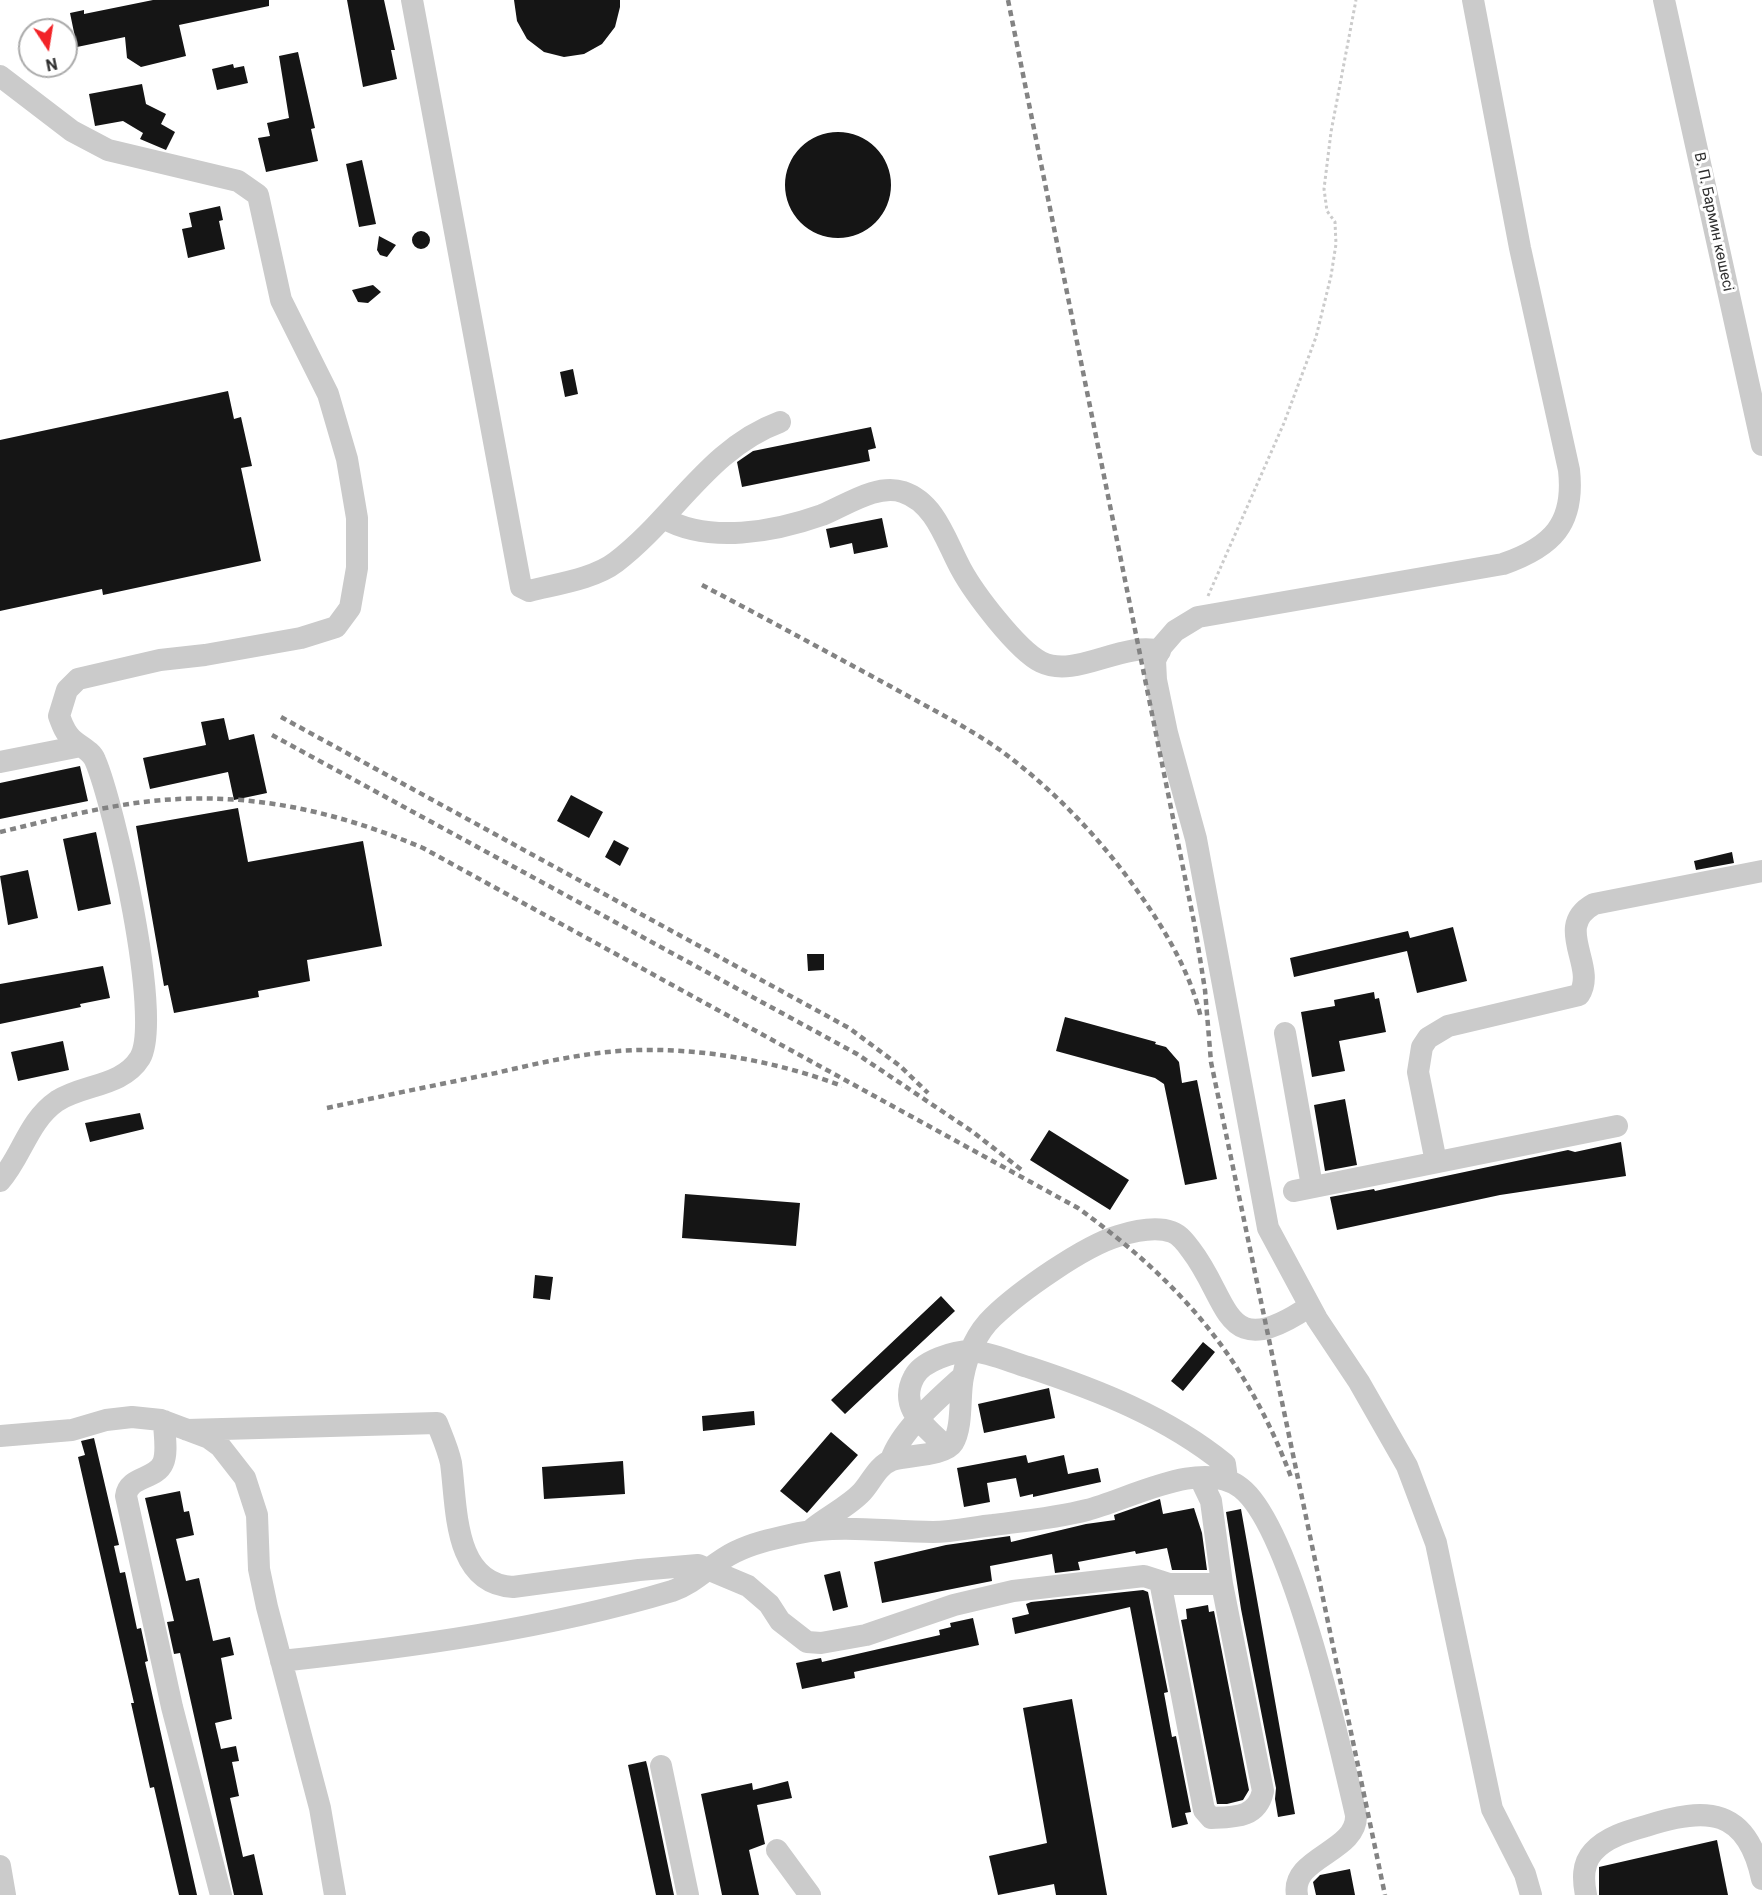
<!DOCTYPE html>
<meta charset="utf-8">
<style>
body{margin:0}
#map{position:relative;width:1762px;height:1895px;overflow:hidden;background:#fff;font-family:Roboto,sans-serif}
canvas{display:block}
.north{position:absolute;left:18px;top:18px;width:60px;height:60px;box-sizing:border-box;background:#fff;border:2px solid #ababab;border-radius:50%;rotate:168deg;font-size:16px;font-weight:700;line-height:24px;text-align:center;color:#2e2e2e}
.north::after{content:'';display:block;margin:auto;width:21px;height:27px;background:#f22327;clip-path:polygon(50% 0,100% 100%,50% 72%,0 100%)}
</style>
<div id="map">
<canvas width="1762" height="1895"></canvas>
<div class="north">N</div>
</div>
<script>
const ctx = document.querySelector('canvas').getContext('2d');
ctx.lineJoin = 'round';
function fillPath(path, color) {
  ctx.fillStyle = color;
  ctx.fill(path, 'evenodd');
}
function stroke(path, color, width, dash) {
  ctx.strokeStyle = color;
  ctx.lineWidth = width;
  ctx.lineCap = dash ? 'butt' : 'round';
  ctx.setLineDash(dash || []);
  ctx.stroke(path);
}
function write(font, color, halo, rows, align = 'center') {
  ctx.font = font + ' Roboto,sans-serif';
  ctx.lineWidth = 6;
  ctx.setLineDash([]);
  ctx.textBaseline = 'middle';
  ctx.strokeStyle = halo;
  ctx.fillStyle = color;
  for (const [text, x, y, turn = 0] of rows) {
    ctx.save();
    ctx.translate(x, y);
    ctx.rotate((+turn || 0) * Math.PI / 180);
    ctx.textAlign = isNaN(turn) ? turn : align;
    if (halo) ctx.strokeText(text, 0, 0);
    ctx.fillText(text, 0, 0);
    ctx.restore();
  }
}
fillPath(new Path2D(`
 M153 0H269V6L179 25 186 56 141 67 127 58 125 37 77 47 70 13 84 10V14Z
 M347 0H384L395 50H391L397 79 363 87Z
 M514 0H620V7L615 27 602 44 584 54 564 57 544 52 527 39 517 21Z
 M298 52 315 128 311 129 318 161 266 172 258 138 270 136 267 123 289 118 279 56Z
 M233 64 234 68 244 66 248 83 217 90 212 69Z
 M142 84 146 104 166 114 161 124 175 132 166 150 140 139 143 133 123 121 95 126 89 94Z
 M785 185a53 53 0 1 1 106 0a53 53 0 1 1-106 0Z
 M362 160 376 224 359 227 346 164Z
 M220 206 223 220 219 221 225 249 188 258 182 229 192 227 189 213Z
 M412 240a9 9 0 1 1 18 0a9 9 0 1 1-18 0Z
 M379 236 396 245 387 257 380 255 377 250Z
 M373 285 381 292 368 303 358 302 352 290Z
 M573 369 578 394 565 397 560 372Z
 M228 391 234 419 241 417 252 466 241 468 261 561 103 595 102 589 0 611V440Z
 M871 427 876 448 868 450 870 461 742 487 737 462 753 451Z
 M882 518 888 547 854 554 852 543 830 548 826 529Z
 M224 718 229 740 254 734 267 793 234 800 228 772 150 789 143 758 206 745 201 722Z
 M80 766 88 801 0 819V783Z
 M571 795 603 812 589 838 557 821Z
 M238 808 248 862 363 841 382 946 307 960 310 981 258 991 259 997 174 1013 168 985 164 986 136 826Z
 M96 832 111 904 78 911 63 839Z
 M614 840 629 848 620 866 605 857Z
 M1732 852 1734 863 1696 870 1694 861Z
 M28 870 38 918 8 925 0 876Z
 M1453 927 1467 981 1417 993 1407 951 1294 977 1290 958 1408 931 1410 938Z
 M807 954H824V970L808 971Z
 M103 966 110 998 80 1004 81 1007 0 1024V984Z
 M1374 992 1375 999 1379 998 1386 1032 1339 1041 1345 1071 1312 1077 1301 1012 1335 1006 1334 1000Z
 M1065 1017 1156 1042 1155 1044 1166 1047 1179 1062 1182 1083 1197 1080 1217 1179 1185 1185 1164 1084 1155 1078 1056 1051Z
 M63 1041 69 1070 18 1081 11 1052Z
 M1345 1099 1357 1165 1325 1171 1314 1105Z
 M140 1113 144 1129 90 1142 85 1123Z
 M1049 1130 1129 1180 1110 1210 1030 1160Z
 M1621 1142 1626 1176 1500 1195 1337 1230 1330 1197 1374 1189 1375 1191 1568 1150 1575 1152Z
 M685 1194 800 1203 796 1246 682 1238Z
 M535 1275 553 1277 550 1300 533 1298Z
 M941 1296 955 1311 845 1414 831 1400Z
 M1203 1342 1215 1352 1183 1391 1171 1381Z
 M1049 1388 1055 1418 984 1433 978 1404Z
 M754 1411 755 1425 703 1431 702 1416Z
 M831 1432 858 1455 807 1513 780 1491Z
 M94 1438 119 1545 114 1546 120 1573 125 1572 137 1629 141 1628 148 1661 145 1662 197 1895H179L154 1787 150 1788 131 1703H134L78 1457 85 1455 81 1441Z
 M1026 1455 1028 1463 1064 1455 1068 1474 1098 1468 1101 1482 1033 1497V1494L1020 1497 1016 1478 987 1483 990 1502 964 1507 957 1468Z
 M623 1461 625 1494 544 1499 542 1467Z
 M180 1491 184 1512 189 1511 194 1535 176 1539 186 1581 199 1578 213 1641 230 1637 234 1655 221 1658 232 1719 215 1723 221 1749 236 1746 239 1761 232 1762 239 1796 230 1798 243 1857 254 1854 263 1895H234L180 1653 174 1654 167 1622 174 1621 145 1498Z
 M1160 1499 1163 1514 1194 1508 1202 1533 1207 1570H1172L1167 1548 1136 1554 1135 1551 1078 1562 1080 1570 1055 1573 1052 1554 990 1566 992 1581 882 1603 874 1562 946 1545 1010 1536 1011 1542 1086 1524 1115 1520 1114 1515Z
 M1241 1509 1295 1814 1278 1817 1275 1799 1276 1788 1241 1609 1226 1512Z
 M840 1571 848 1607 833 1611 824 1575Z
 M1143 1590 1148 1592 1168 1692 1164 1693 1172 1737 1176 1736 1191 1812 1185 1813 1188 1824 1172 1828 1130 1607 1015 1634 1012 1618 1029 1614 1026 1604 1031 1602Z
 M1208 1605 1209 1612 1214 1611 1249 1790 1243 1800 1227 1804H1217L1181 1620 1187 1619 1186 1609Z
 M973 1618 979 1645 854 1672 855 1678 802 1689 796 1663 821 1658 822 1662 940 1635 939 1630 951 1627 950 1623Z
 M1072 1699 1107 1895H1056L1054 1884 998 1895 989 1856 1047 1843 1023 1708Z
 M646 1761 648 1769 674 1895H656L628 1765Z
 M788 1781 792 1798 757 1805 765 1844 749 1850 759 1895H722L701 1794 752 1783 753 1790Z
 M1717 1840 1728 1895H1599V1867Z
 M1350 1869 1355 1895H1316L1313 1882 1320 1875Z`), '#151515');
stroke(new Path2D(`
 M1208 596 1284 423 1316 337 1331 276 1336 244 1335 222 1327 211 1324 189 1331 132 1356 0`), '#cbcbcb', 3, [3, 3]);
stroke(new Path2D(`
 M412 0 521 587 529 591C556 584 594 579 616 562 674 518 709 448 780 422
 M1473 0 1520 248 1569 470C1575 524 1552 547 1503 564L1198 617 1175 631 1162 646 1155 660 1156 680 1167 733 1196 839 1268 1228 1317 1319 1359 1382 1407 1466 1436 1543 1492 1809 1525 1874 1531 1895
 M1664 0 1762 445
 M0 76 72 131 108 150 238 181 258 195 281 300 328 394 347 459 357 518V568L350 608 336 627 301 638 205 655 160 660 78 679 67 690 59 716C62 724 65 733 72 739 79 746 91 750 95 760 114 804 163 1019 140 1058 122 1087 83 1084 57 1101 28 1121 22 1156 0 1181
 M663 518C709 544 774 532 822 515 845 506 877 483 903 492 936 503 946 542 961 569 974 593 1017 650 1041 662 1076 679 1122 641 1160 651
 M0 762 81 746
 M1285 1033 1312 1186
 M1436 1162 1418 1072 1422 1047 1428 1038 1448 1026 1579 995C1598 966 1552 927 1594 904L1762 871
 M1294 1191 1617 1126
 M164 1421C164 1433 168 1452 163 1463 156 1480 128 1476 126 1496L172 1707 221 1895
 M187 1430 437 1423C442 1436 448 1449 451 1463 457 1507 453 1584 513 1587L639 1570 698 1565 748 1586 769 1604 780 1621 807 1642 821 1643 866 1635 954 1605 1013 1591 1144 1576 1169 1584H1222
 M0 1436 72 1430 106 1420 132 1417 161 1420 209 1438 220 1446 245 1478 257 1515 259 1569 267 1607 320 1808 335 1895
 M947 1448C927 1427 897 1409 914 1377 922 1361 954 1351 971 1351 989 1352 1011 1362 1028 1367 1098 1390 1167 1417 1225 1464L1227 1479
 M891 1460C901 1430 939 1398 963 1376
 M811 1530C826 1517 848 1507 862 1492 872 1481 877 1466 892 1460 907 1455 945 1456 953 1443 963 1427 959 1395 963 1377 967 1355 977 1332 993 1317 1020 1291 1084 1246 1118 1236 1134 1231 1156 1226 1172 1232 1180 1235 1186 1243 1191 1250 1231 1302 1223 1365 1310 1306
 M1160 1581 1204 1810 1211 1818C1235 1817 1257 1818 1263 1791L1222 1584 1211 1501 1200 1478
 M281 1661C412 1647 545 1629 672 1591 696 1583 712 1563 735 1552 755 1542 777 1538 799 1533 843 1524 888 1532 933 1532 953 1532 974 1527 993 1525 1024 1521 1056 1518 1087 1510 1128 1500 1202 1457 1241 1488 1292 1528 1340 1746 1356 1815 1358 1852 1290 1857 1297 1895
 M661 1766 688 1895
 M777 1850 810 1895
 M0 1866 5 1895
 M1586 1895C1583 1880 1582 1864 1593 1852 1606 1837 1628 1831 1646 1826 1707 1806 1747 1808 1762 1879`), '#cbcbcb', 22);
stroke(new Path2D(`
 M1008 0 1195 927 1205 990 1211 1062 1385 1895
 M702 585C765 618 827 652 890 686 927 707 966 726 1000 750 1053 789 1098 836 1136 889 1164 928 1190 971 1201 1018
 M281 717 849 1028 900 1066 928 1093
 M272 735 857 1054 973 1132 1023 1171
 M0 832C47 821 95 808 143 802 242 790 331 809 423 848L1078 1208C1180 1282 1246 1357 1291 1477
 M327 1108C383 1096 440 1084 496 1073 530 1065 565 1057 599 1053 678 1043 768 1058 842 1086`), '#838383', 4.5, [6, 4.5]);
write('15px', '#2e2e2e', '#fff', [
 ["В. П. Бармин көшесі",1713,222,78]
]);
</script>
